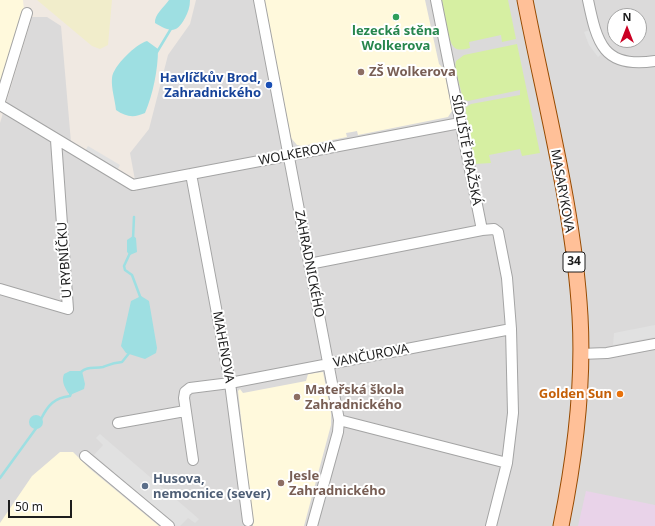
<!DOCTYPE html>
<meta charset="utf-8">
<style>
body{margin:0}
#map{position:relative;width:655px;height:526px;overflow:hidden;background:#f0e9e2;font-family:"Noto Sans",sans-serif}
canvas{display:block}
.north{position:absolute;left:607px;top:8px;width:40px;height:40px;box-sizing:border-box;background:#fff;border:1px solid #a5a5a5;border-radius:50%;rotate:0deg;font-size:11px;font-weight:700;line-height:16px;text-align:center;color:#1d1d1d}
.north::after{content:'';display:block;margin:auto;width:14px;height:18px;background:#cb0024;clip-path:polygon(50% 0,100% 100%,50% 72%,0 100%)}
.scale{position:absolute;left:8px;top:500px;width:64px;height:18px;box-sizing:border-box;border:2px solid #1d1d1d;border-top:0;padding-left:5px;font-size:12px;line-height:14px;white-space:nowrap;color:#1d1d1d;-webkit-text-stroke:3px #fff;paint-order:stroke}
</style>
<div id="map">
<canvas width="655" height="526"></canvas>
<div class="north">N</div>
<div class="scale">50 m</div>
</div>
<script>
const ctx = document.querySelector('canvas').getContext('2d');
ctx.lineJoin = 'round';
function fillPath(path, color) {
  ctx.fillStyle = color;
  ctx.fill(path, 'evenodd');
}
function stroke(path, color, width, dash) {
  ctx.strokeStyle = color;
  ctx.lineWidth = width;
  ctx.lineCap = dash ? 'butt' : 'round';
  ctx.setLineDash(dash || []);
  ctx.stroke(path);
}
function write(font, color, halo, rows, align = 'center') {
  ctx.font = font + ' "Noto Sans",sans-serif';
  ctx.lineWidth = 4;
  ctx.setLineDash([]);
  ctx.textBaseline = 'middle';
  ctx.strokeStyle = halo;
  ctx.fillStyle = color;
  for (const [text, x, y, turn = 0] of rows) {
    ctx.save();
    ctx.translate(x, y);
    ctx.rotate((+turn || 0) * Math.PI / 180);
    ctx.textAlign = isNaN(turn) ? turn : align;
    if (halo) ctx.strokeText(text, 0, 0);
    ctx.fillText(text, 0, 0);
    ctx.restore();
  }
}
fillPath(new Path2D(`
 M196 0H655V526H0V123L32 17H47L61 26 72 154 137 191 130 153 149 129 168 55 190 24ZM615 16H639V40H615Z`), '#dbdada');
fillPath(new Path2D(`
 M586 491 655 505V526H578Z`), '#e9d3e9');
fillPath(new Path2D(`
 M0 0H23L24 10 0 88Z
 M264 0H425L439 64 444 69 452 111 448 117 358 135 357 131 352 132 346 133 347 137 302 146 297 145 291 138Z
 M323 372 331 413V425L304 526H253L238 391 240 389 243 393 306 381 308 374Z
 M60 452H73L89 468 159 526H0V523L32 476Z`), '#fff9dc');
fillPath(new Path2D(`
 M37 0H112L108 45 100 49 92 46Z`), '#f1edcb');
fillPath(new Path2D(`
 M442 0H508L516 39 502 42 501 35 469 42 470 48C466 49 459 51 455 48 447 42 444 10 442 0Z
 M517 44 540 153 522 156 520 149 489 155 491 163 475 164 465 108 471 104 520 95V90L468 101 463 99 455 67 456 61 464 55Z`), '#d6efa2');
fillPath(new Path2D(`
 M590 30 597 45 603 53 598 57 589 45 584 32Z
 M88 146 120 165 117 171 85 151Z
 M655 325V337L613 345 614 333Z
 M100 434 199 519 195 523 188 518 180 526H176L94 455 103 445 96 438Z`), '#e1e1e1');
fillPath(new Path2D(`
 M169 0H190C190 7 188 12 185 18 176 35 169 31 155 23 154 15 164 7 169 0Z
 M147 41 158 49C158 70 153 94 145 113 134 118 126 117 116 110 115 100 111 88 112 78 113 66 136 44 147 41Z
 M133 236 136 238 137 252 130 255 127 252V240Z
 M141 296 149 301 157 348 156 353 145 359 126 353 121 346 131 301Z
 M70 371H82L85 384 84 389 70 395C65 389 61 381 64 374Z
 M29 422a7 7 0 1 1 14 0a7 7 0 1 1-14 0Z`), '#9edfe2');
stroke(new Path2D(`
 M157 52 172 27
 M133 239 134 217
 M130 253 124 266 125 270 132 275 141 299
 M81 372C87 366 95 369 103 367 111 364 112 363 122 362L130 352
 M41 419C48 405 54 398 70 396L71 393
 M0 478 37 427`), '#9edfe2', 2.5);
const minor = new Path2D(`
 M259 0 339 420 338 432 312 526
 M436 0 482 230
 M588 0C597 43 603 69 655 61
 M0 101 27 13
 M0 105 133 185 460 123
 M191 174 230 383 248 521
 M309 264 482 230 494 229 498 232 507 278 511 329 513 413 507 463 491 526
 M0 289 68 309 56 140
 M580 354 607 353 655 344
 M339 420 507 463
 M118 423 185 411
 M85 456 169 526
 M193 460 184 398 185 392 190 388 230 383 511 329`);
const primary = new Path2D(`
 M525 0C545 103 574 211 580 316 584 386 575 457 561 526`);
stroke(minor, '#a4a4a4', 12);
stroke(primary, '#974a00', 17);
stroke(minor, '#fff', 10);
stroke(primary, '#ffc098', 15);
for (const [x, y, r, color] of [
 [396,17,4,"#2e9e5b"],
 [361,72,4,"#8d6e63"],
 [269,85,4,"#1a4fb4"],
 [620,394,4,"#e8710a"],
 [297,397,4,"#8d6e63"],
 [281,483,4,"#8d6e63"],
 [145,486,4,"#5c6f8a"]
]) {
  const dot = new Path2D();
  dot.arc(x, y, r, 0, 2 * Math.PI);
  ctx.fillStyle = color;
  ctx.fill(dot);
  stroke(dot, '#fff', 1.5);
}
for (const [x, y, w] of [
 [574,262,22]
]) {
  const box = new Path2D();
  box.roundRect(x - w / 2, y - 10, w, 20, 3);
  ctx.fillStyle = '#fff';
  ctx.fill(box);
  stroke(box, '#1d1d1d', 1);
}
write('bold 12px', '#1d1d1d', null, [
 ["34",574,262]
]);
write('bold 13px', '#27864d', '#fff', [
 ["lezecká stěna",396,31],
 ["Wolkerova",396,46]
]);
write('bold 13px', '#785e54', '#fff', [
 ["ZŠ Wolkerova",369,72],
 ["Mateřská škola",305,390],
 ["Zahradnického",305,405],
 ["Jesle",289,476],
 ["Zahradnického",289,491]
], 'left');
write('bold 13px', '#164399', '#fff', [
 ["Havlíčkův Brod,",261,78],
 ["Zahradnického",261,93]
], 'right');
write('13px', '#1d1d1d', '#fff', [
 ["SÍDLIŠTĚ PRAŽSKÁ",466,150,79],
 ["WOLKEROVA",297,154,-11],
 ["MASARYKOVA",562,191,80],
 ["U RYBNÍČKU",65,260,-94],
 ["ZAHRADNICKÉHO",309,264,79],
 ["MAHENOVA",223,347,80],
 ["VANČUROVA",371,356,-11]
]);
write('bold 13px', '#c56008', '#fff', [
 ["Golden Sun",612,394]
], 'right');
write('bold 13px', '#4e5e75', '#fff', [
 ["Husova,",153,479],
 ["nemocnice (sever)",153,494]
], 'left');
</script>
